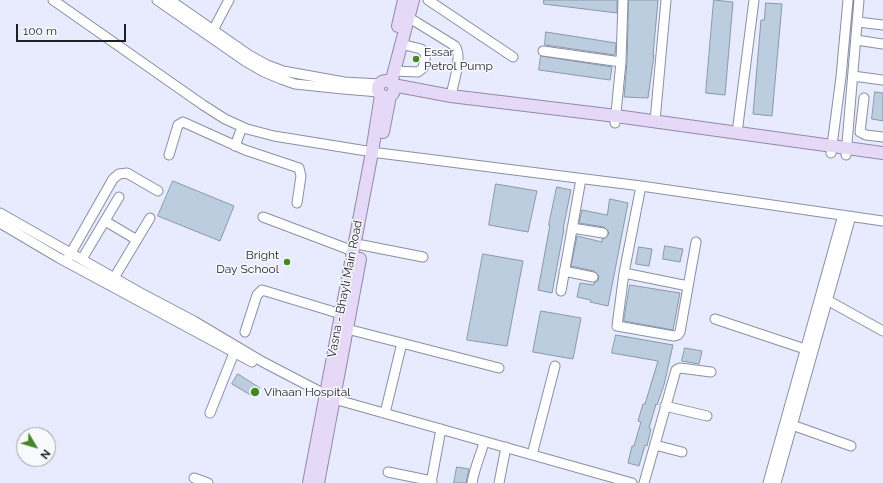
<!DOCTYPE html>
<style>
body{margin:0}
#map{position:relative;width:883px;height:483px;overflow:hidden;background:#e7ebfd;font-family:Raleway,sans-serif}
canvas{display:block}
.north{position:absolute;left:16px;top:427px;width:40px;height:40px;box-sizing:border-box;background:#f8f9fd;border:1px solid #a1a2a8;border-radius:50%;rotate:128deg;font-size:11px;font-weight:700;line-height:16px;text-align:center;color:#1e2028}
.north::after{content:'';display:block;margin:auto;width:14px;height:18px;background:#458628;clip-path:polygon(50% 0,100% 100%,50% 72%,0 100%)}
.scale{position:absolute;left:16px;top:24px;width:110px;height:18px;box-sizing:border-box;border:2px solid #1e2028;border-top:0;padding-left:5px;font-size:12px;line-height:14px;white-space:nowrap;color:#1e2028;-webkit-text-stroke:3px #f8f9fd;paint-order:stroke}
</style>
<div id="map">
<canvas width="883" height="483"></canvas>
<div class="north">N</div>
<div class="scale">100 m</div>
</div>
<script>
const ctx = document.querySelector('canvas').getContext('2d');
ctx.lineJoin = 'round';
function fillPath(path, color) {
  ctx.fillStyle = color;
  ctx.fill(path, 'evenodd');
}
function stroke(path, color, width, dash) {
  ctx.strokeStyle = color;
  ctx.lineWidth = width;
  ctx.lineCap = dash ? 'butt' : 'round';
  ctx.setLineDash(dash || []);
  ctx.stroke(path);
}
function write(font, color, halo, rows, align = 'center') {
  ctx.font = font + ' Raleway,sans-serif';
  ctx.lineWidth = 3;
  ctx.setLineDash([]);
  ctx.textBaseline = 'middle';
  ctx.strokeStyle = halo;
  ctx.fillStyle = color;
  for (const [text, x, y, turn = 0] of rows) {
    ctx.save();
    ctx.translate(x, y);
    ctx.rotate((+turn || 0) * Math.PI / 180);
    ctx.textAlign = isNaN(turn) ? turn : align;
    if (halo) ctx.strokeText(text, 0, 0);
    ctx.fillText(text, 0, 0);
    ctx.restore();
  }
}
const building = new Path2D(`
 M544 0H617V13L544 4Z
 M629 0H658L653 55H654L648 98 624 97 627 62Z
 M714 0 733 2 725 95 706 93Z
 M766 3 782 4 772 116 753 114 761 20H764Z
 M546 32 616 43 615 55 545 45Z
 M541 56 612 67 610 80 539 70Z
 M875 92 883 93V121L872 119Z
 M173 181 234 206 220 241 158 216Z
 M496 184 537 191 528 232 489 225Z
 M557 187 571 190 563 229H564L552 293 538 290 550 225H549Z
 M610 199 628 203 608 306 590 302 591 300 577 297 580 283 594 285V283L598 281 599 276 594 271 571 266 577 236 602 242V239L605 238 609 234 608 231 604 227 579 223 582 210 607 215Z
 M665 246 683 249 680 262 663 259Z
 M639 247 652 249 649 266 636 264Z
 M483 254 523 261 507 346 467 340Z
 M630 285 680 293 673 330 624 321Z
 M541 311 581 318 573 359 533 352Z
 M616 335 673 345 664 385 657 405 656 404 649 428 651 429 647 446 645 445 639 466 628 463 632 446H634L641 422 638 421 643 404H645L658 361 612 353Z
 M685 348 702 351 699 364 682 361Z
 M238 374 260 388 254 397 232 384Z
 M457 467 469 469 466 483H454Z`);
fillPath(building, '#bbcdde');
stroke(building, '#8899a9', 1);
const minor = new Path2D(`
 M53 0 203 105 225 119 247 129 274 136 379 153 641 186 883 221
 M157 0 245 61 264 72 281 79 295 84 343 89 379 92
 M170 0 249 55 267 65 283 71 344 82 380 84
 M428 0 513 57
 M408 17 455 46C463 57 453 83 451 96
 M858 22 883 25
 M211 34 229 0
 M856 40 883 44
 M543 51 621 62
 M394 71 418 72 423 68 426 54 421 49 401 44
 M853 76 883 80
 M864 98 860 132 866 135 883 137
 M655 121 666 0
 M615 123 621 62 623 0
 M737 133 754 0
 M235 146 242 127
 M831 153 841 77 848 0
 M169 155 178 125 183 122 245 150 299 168 301 176 297 203
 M846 155 859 0
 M641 186 624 273 617 326 674 336 678 335 680 332 696 242
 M0 213 139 292 194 321 263 362 334 399 632 483
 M263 217 353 251
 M105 221 137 240
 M0 223 59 258 252 362
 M572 228 603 233
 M362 245 423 257
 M68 258 113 179 119 174 127 173 158 191
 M82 259 119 197
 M564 271 593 277
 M624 273 688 286
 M114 278 150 218
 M561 291 581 179
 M827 300 883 331
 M715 319 805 349
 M347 329 499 368
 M245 332 257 295 262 290 341 314
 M665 406 707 416
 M210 413 236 348
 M385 413 402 343
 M792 425 851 446
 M655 445 682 452
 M532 455 555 366
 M388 472 432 481
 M194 478 208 483
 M431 483 441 429
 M472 483C474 470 479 459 483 446
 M499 483 506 447
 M644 483 676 370 680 368 711 372
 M768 483 843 215
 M776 483 851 216`);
const major = new Path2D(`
 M398 26 404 0
 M378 89a8 8 0 1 1 16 0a8 8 0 1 1-16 0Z
 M391 83 413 0
 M393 85 451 96 616 116 883 153
 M383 132 390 96
 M309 483 372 152 381 95
 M318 483 360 259`);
stroke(minor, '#8a8fa3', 11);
stroke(major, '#9488ab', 14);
stroke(minor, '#fff', 9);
stroke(major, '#e5d9f7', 12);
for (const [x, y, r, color] of [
 [416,59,4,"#458628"],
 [287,262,4,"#458628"],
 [255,392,5,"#458628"]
]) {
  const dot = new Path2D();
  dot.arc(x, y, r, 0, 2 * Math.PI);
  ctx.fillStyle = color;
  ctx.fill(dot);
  stroke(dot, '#f8f9fd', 1.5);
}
write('12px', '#1e2028', '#f8f9fd', [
 ["Essar",424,52],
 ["Petrol Pump",424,66],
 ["Bright",279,255,"right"],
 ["Day School",279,269,"right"],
 ["Vihaan Hospital",264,392]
], 'left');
write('12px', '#1e2028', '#f8f9fd', [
 ["Vasna - Bhayli Main Road",345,289,-79]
]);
</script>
